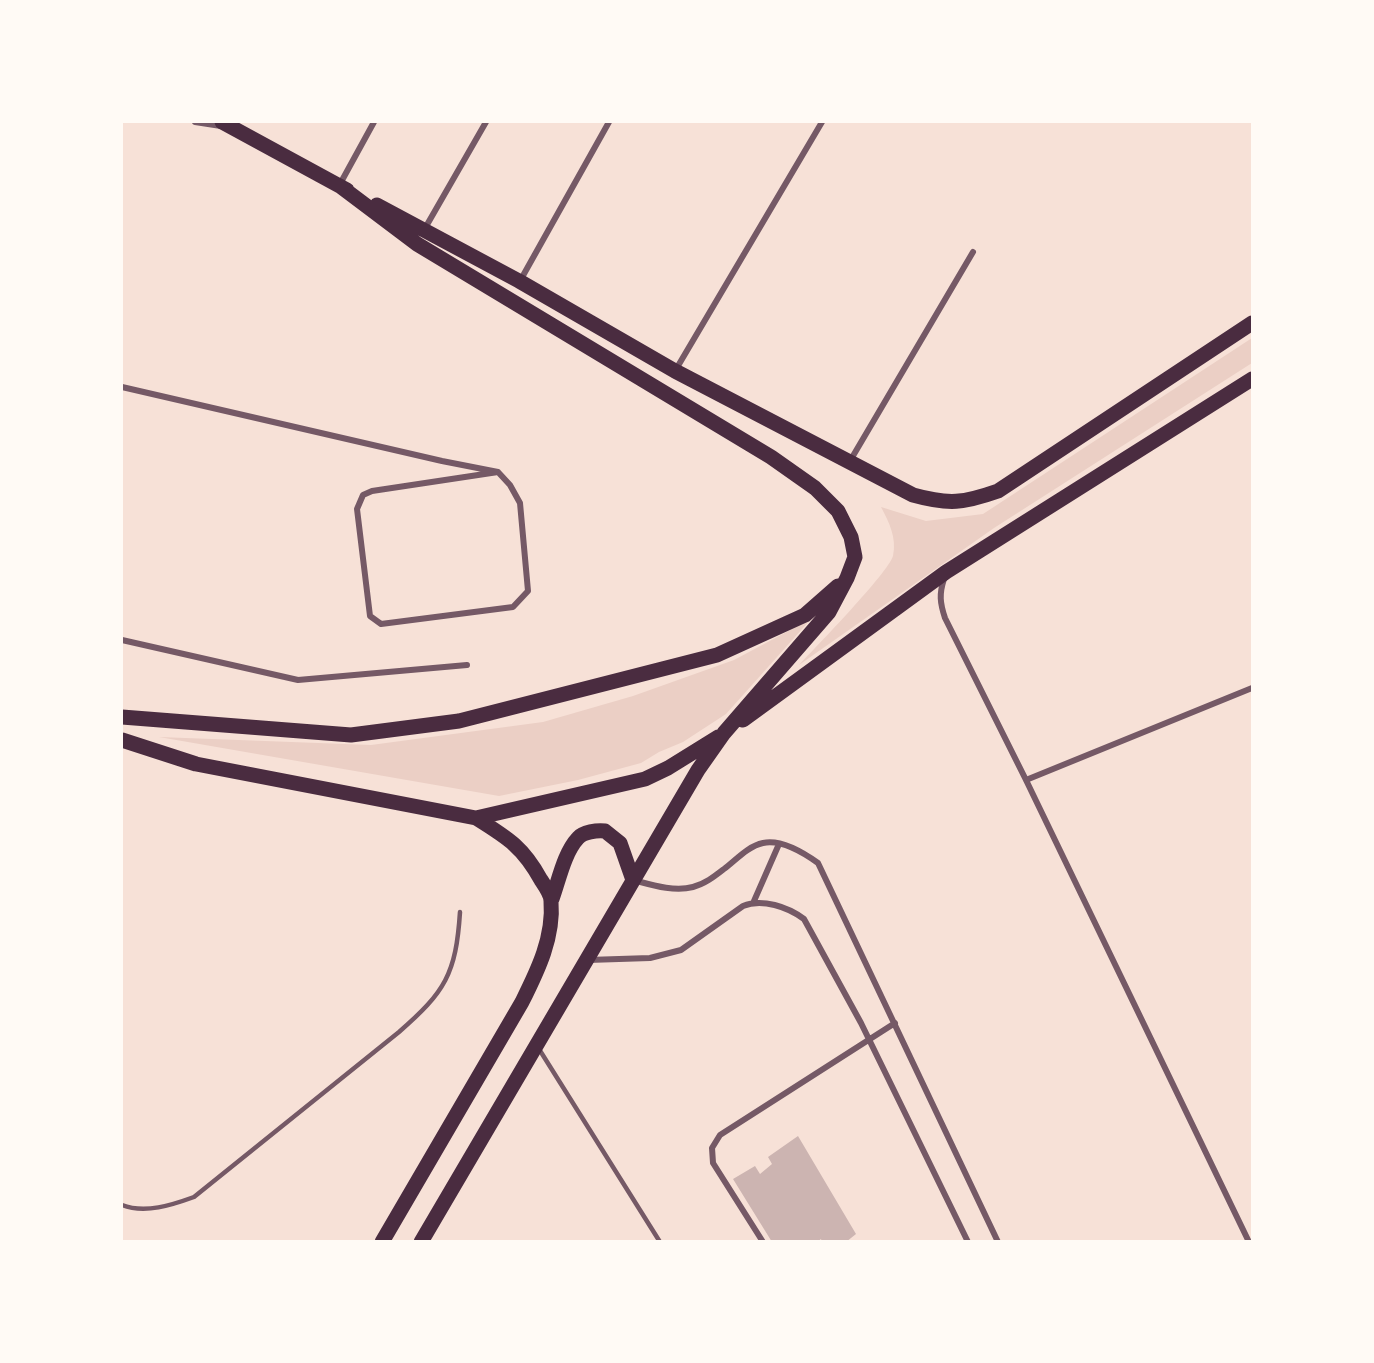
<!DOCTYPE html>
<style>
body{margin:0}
#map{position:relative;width:1374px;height:1363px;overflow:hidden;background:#f7e1d7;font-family:Jost,sans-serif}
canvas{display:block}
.frame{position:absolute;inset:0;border:123px solid #fffaf5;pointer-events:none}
</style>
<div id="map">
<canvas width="1374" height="1363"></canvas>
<div class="frame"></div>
</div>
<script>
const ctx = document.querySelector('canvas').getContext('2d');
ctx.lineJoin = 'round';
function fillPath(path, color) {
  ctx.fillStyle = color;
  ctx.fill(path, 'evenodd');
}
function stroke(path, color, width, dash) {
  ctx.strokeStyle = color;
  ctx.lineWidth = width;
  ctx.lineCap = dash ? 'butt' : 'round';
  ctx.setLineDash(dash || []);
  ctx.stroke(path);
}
fillPath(new Path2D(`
 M1252 338V363L994 528 799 665C816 647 888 573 893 556 897 538 889 522 881 507L926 521 983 514Z
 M811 619 726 714 683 742 659 752 641 763 578 780 499 796 159 737 371 745 543 722 633 696 734 660Z`), '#ebcfc5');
fillPath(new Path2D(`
 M798 1136 856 1234 846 1242H822L821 1239 817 1242H772L733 1179 755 1166 760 1174 772 1164 768 1157Z`), '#ccb4b1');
stroke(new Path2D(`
 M539 1049 660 1242
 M122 1205C145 1214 172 1205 194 1197L399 1032C445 992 456 974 460 912`), '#755966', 4.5);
stroke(new Path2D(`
 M195 122 221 126
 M340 184 374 122
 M424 230 486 122
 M520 281 609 122
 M675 371 822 122
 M122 387 442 461 498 472 510 485 520 503 528 591 513 607 381 624 370 616 357 509 363 495 372 491 498 472
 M850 461 973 252
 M944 579C939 594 940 603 945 618L1026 780 1249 1242
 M122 640 298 680 467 665
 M1026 780 1252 688
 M633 880C652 885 674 892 693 887 705 884 715 876 724 869 736 860 748 846 763 843 781 839 804 853 818 863L998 1242
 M754 901 779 844
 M588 960 650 958 681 950 743 906C762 898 788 907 804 919L861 1023 968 1242
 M763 1242 713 1163 712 1148 720 1135 895 1023`), '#755966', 6);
stroke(new Path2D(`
 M222 122 347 190
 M340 186 417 244 771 457 815 488 838 511 851 537 855 557 847 578 829 612 724 733 698 770 421 1242
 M377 205 519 281 675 371 913 495C949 505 964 503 998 491L1252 323
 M122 717 351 735 459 721 717 655 805 615 838 586
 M743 720 946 572 1252 379
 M122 740 196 764 476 818 645 779 668 768 718 737
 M552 899C559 880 564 853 578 838 583 832 597 830 605 831L620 843 633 880
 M382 1242 522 1002C538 970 554 937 551 901 551 894 545 886 541 880 523 847 508 838 476 818`), '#4a2c40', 15);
</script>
